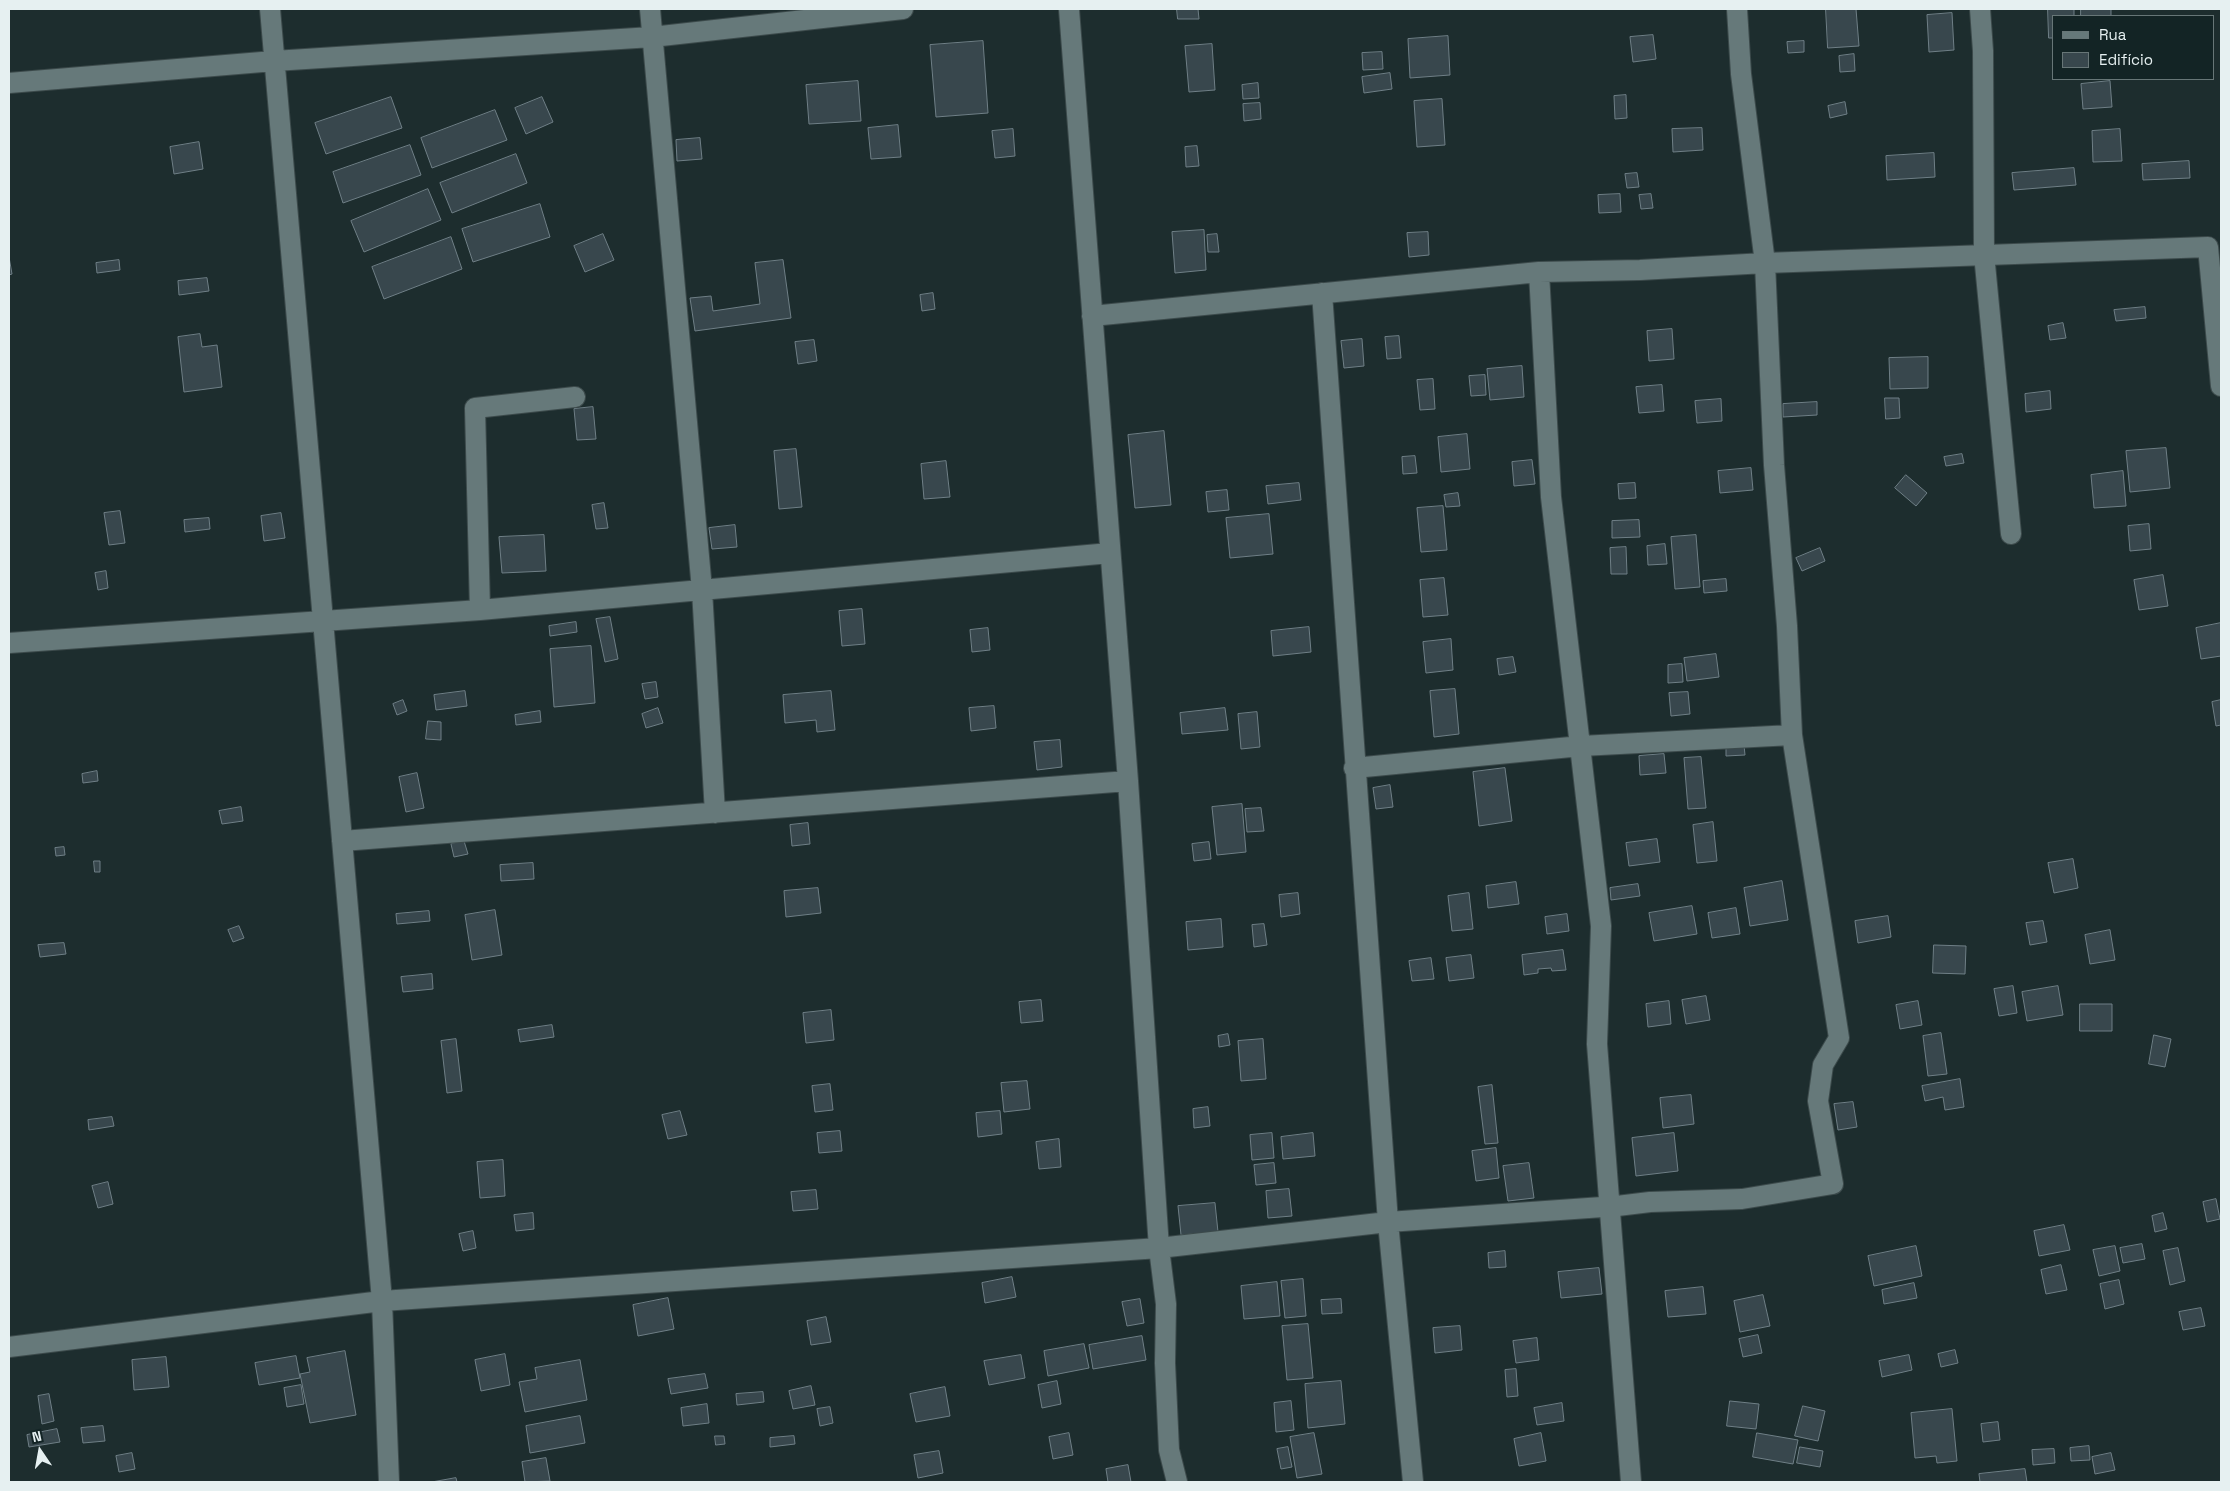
<!DOCTYPE html>
<meta charset="utf-8">
<style>
body{margin:0}
#map{position:relative;width:2230px;height:1491px;overflow:hidden;background:#1d2d2e;font-family:"Space Grotesk",sans-serif}
canvas{display:block}
.frame{position:absolute;inset:0;border:10px solid #e6f0f1;pointer-events:none}
.legend{position:absolute;left:2052px;top:15px;width:162px;height:65px;box-sizing:border-box;background:#132425;border:1px solid #677677;margin:0;padding:6px 9px;list-style:none;font-size:15px;color:#e6f0f1}
.legend li{display:flex;align-items:center;gap:10px;height:25px}
.legend b{width:25px;border:1px solid #677677}
.north{position:absolute;left:15px;top:1426px;width:50px;height:50px;-webkit-text-stroke:4px #132425;paint-order:stroke;rotate:348deg;font-size:14px;font-weight:700;line-height:20px;text-align:center;color:#e6f0f1}
.north::after{content:'';display:block;margin:auto;width:18px;height:22px;background:#e6f0f1;clip-path:polygon(50% 0,100% 100%,50% 72%,0 100%)}
</style>
<div id="map">
<canvas width="2230" height="1491"></canvas>
<div class="frame"></div>
<ul class="legend">
<li><b style="height:6px;background:#66797a"></b>Rua</li>
<li><b style="height:14px;background:#38474d"></b>Edifício</li>
</ul>
<div class="north">N</div>
</div>
<script>
const ctx = document.querySelector('canvas').getContext('2d');
ctx.lineJoin = 'round';
function fillPath(path, color) {
  ctx.fillStyle = color;
  ctx.fill(path, 'evenodd');
}
function stroke(path, color, width, dash) {
  ctx.strokeStyle = color;
  ctx.lineWidth = width;
  ctx.lineCap = dash ? 'butt' : 'round';
  ctx.setLineDash(dash || []);
  ctx.stroke(path);
}
const building = new Path2D(`
 M1177 9H1198L1199 19H1178Z
 M1826 9H1856L1859 46 1828 48Z
 M2048 9H2074V16H2054V38H2049Z
 M2081 9H2111V16H2081Z
 M1952 13 1954 50 1929 52 1927 15Z
 M1653 35 1656 59 1633 62 1630 37Z
 M1448 36 1450 75 1410 78 1408 39Z
 M983 41 988 113 936 117 930 45Z
 M1804 41V52L1788 53 1787 42Z
 M1212 44 1215 90 1189 92 1185 46Z
 M1382 52 1383 69 1363 70 1362 53Z
 M1854 54 1855 71 1840 72 1839 56Z
 M1390 73 1392 89 1364 93 1362 77Z
 M858 81 861 121 809 124 806 85Z
 M2110 81 2112 107 2083 109 2081 84Z
 M1258 83 1259 98 1243 99 1242 85Z
 M1626 95 1627 118 1615 119 1614 96Z
 M391 97 402 128 326 154 315 123Z
 M542 97 553 122 526 134 515 108Z
 M1442 99 1445 145 1417 147 1414 101Z
 M1845 102 1847 114 1830 118 1828 106Z
 M1260 103 1261 119 1244 121 1243 104Z
 M495 110 507 140 432 168 421 138Z
 M898 125 901 157 871 159 868 128Z
 M1702 128 1703 150 1673 152 1672 129Z
 M1013 129 1015 156 995 158 992 131Z
 M2120 129 2122 161 2093 162 2092 131Z
 M700 138 702 159 677 161 676 140Z
 M199 142 203 169 174 174 170 147Z
 M410 145 421 175 343 203 333 172Z
 M1197 146 1199 166 1186 167 1185 147Z
 M1934 153 1935 177 1887 180 1886 156Z
 M516 154 527 183 452 213 440 183Z
 M2189 161 2190 178 2143 180 2142 164Z
 M2074 168 2076 185 2014 190 2012 173Z
 M1637 173 1639 187 1627 188 1625 174Z
 M428 189 441 220 364 252 351 221Z
 M1620 194 1621 212 1599 213 1598 195Z
 M1651 194 1653 208 1641 209 1639 195Z
 M540 204 550 237 473 262 462 229Z
 M1204 230 1206 270 1175 273 1172 232Z
 M1428 232 1429 255 1409 257 1407 233Z
 M603 234 614 260 585 272 574 246Z
 M1217 234 1219 252H1208L1207 235Z
 M451 237 462 269 384 299 372 267Z
 M9 257 12 274 9 275Z
 M119 260 120 270 97 273 96 263Z
 M783 260 791 318 695 331 690 298 711 296 713 311 760 304 755 263Z
 M207 278 209 291 179 295 178 281Z
 M933 293 935 309 922 311 920 295Z
 M2145 307 2146 318 2116 321 2114 310Z
 M2063 323 2066 338 2050 340 2048 326Z
 M1672 329 1674 359 1649 361 1647 331Z
 M200 334 202 347 217 345 222 387 184 392 178 337Z
 M1399 336 1401 358 1387 359 1385 337Z
 M1362 339 1364 366 1344 368 1341 341Z
 M814 340 817 361 798 364 795 342Z
 M1928 357V388L1890 389 1889 358Z
 M1522 366 1524 397 1490 400 1487 369Z
 M1485 375 1486 395 1471 396 1469 376Z
 M1433 379 1435 409 1420 410 1417 380Z
 M1662 385 1664 411 1639 413 1636 387Z
 M2050 391 2051 409 2026 412 2025 394Z
 M1885 398H1899L1900 418 1886 419Z
 M1721 399 1722 421 1697 423 1695 401Z
 M1817 402V415L1783 417V404Z
 M593 407 596 439 577 440 574 409Z
 M1164 431 1171 505 1135 508 1128 435Z
 M1467 434 1470 469 1441 472 1438 437Z
 M2166 448 2170 488 2130 492 2126 451Z
 M796 449 802 507 779 509 774 451Z
 M1962 454 1964 463 1946 466 1944 457Z
 M1415 456 1417 473 1403 474 1402 457Z
 M1532 460 1535 484 1514 486 1512 462Z
 M946 461 950 497 924 499 921 464Z
 M1751 468 1753 490 1720 493 1718 471Z
 M2123 471 2126 506 2094 508 2091 475Z
 M1906 475 1927 493 1916 506 1895 488Z
 M1299 483 1301 500 1268 504 1266 486Z
 M1635 483 1636 498 1619 499 1618 484Z
 M1227 490 1229 510 1208 512 1206 492Z
 M1458 493 1460 506 1446 507 1444 495Z
 M604 503 608 528 596 529 592 505Z
 M1443 506 1447 550 1421 552 1417 508Z
 M120 511 125 543 109 545 104 513Z
 M281 513 285 538 264 541 261 516Z
 M1269 514 1273 554 1230 558 1226 518Z
 M209 518 210 529 185 532 184 520Z
 M1639 520 1640 537 1612 538V521Z
 M2149 524 2151 549 2130 551 2128 526Z
 M735 525 737 547 712 549 709 528Z
 M544 535 546 571 502 573 499 537Z
 M1696 535 1700 587 1675 589 1671 537Z
 M1665 544 1667 564 1648 565 1647 546Z
 M1626 547 1627 574H1611L1610 548Z
 M1820 548 1825 561 1802 571 1796 558Z
 M106 571 108 588 98 590 95 573Z
 M2163 575 2168 606 2139 610 2134 580Z
 M1444 578 1448 615 1423 617 1420 580Z
 M1726 579 1727 591 1704 593 1703 581Z
 M862 609 865 644 842 646 839 611Z
 M610 617 618 659 605 662 596 619Z
 M576 622 577 632 550 636 549 626Z
 M2221 623V656L2201 659 2196 628Z
 M1309 627 1311 652 1273 656 1271 631Z
 M988 628 990 650 972 652 970 630Z
 M1451 639 1453 670 1426 673 1423 642Z
 M591 646 595 703 554 707 550 649Z
 M1716 654 1719 677 1687 681 1684 658Z
 M1513 657 1516 672 1499 675 1497 659Z
 M1682 664 1683 682 1668 683V665Z
 M656 682 658 697 645 699 642 684Z
 M1455 689 1459 734 1434 737 1430 691Z
 M465 691 467 706 436 710 434 695Z
 M831 691 835 730 817 732 816 720 785 723 783 695Z
 M1688 692 1690 714 1671 716 1669 693Z
 M403 700 407 711 397 715 393 704Z
 M2221 700V725L2216 726 2212 702Z
 M994 706 996 728 971 731 969 708Z
 M658 708 663 723 646 728 642 714Z
 M1225 708 1228 730 1182 734 1180 713Z
 M540 711 541 722 516 725 515 715Z
 M1257 712 1260 747 1241 749 1238 714Z
 M428 721 441 722V740L426 739Z
 M1060 740 1062 767 1037 770 1034 742Z
 M1744 745 1745 755 1726 756V747Z
 M1664 754 1666 773 1640 775 1639 756Z
 M1701 757 1706 808 1688 809 1684 758Z
 M1505 768 1512 821 1479 826 1473 772Z
 M97 771 98 781 83 783 82 774Z
 M417 773 424 808 406 812 399 777Z
 M1390 785 1393 807 1376 809 1373 788Z
 M1242 804 1246 852 1217 855 1212 807Z
 M241 807 243 821 222 824 219 811Z
 M1261 808 1264 831 1247 832 1245 809Z
 M1713 822 1717 861 1697 863 1693 825Z
 M808 823 810 844 792 846 790 825Z
 M1657 839 1660 862 1629 866 1626 843Z
 M464 841 468 854 454 857 451 844Z
 M1209 842 1211 859 1194 861 1192 844Z
 M64 847 65 855 56 856 55 848Z
 M2073 859 2078 888 2054 893 2048 863Z
 M94 861H100V872H95Z
 M533 863 534 879 501 881 500 865Z
 M1782 881 1788 920 1750 926 1744 888Z
 M1516 882 1519 904 1488 908 1486 886Z
 M1638 884 1640 896 1611 900 1610 888Z
 M818 888 821 913 786 917 784 891Z
 M1298 893 1300 914 1281 917 1279 895Z
 M1469 893 1473 929 1452 931 1448 896Z
 M1692 906 1697 934 1654 941 1649 913Z
 M1736 908 1740 934 1712 938 1708 913Z
 M495 910 502 955 472 960 465 915Z
 M429 911 430 921 397 924 396 914Z
 M1567 914 1569 931 1547 934 1545 917Z
 M1888 916 1891 937 1858 943 1855 921Z
 M1221 919 1223 947 1188 950 1186 922Z
 M2043 921 2047 942 2030 945 2026 923Z
 M1264 924 1267 945 1254 947 1252 925Z
 M239 926 244 938 233 942 228 930Z
 M2110 930 2115 960 2090 964 2085 935Z
 M64 943 66 954 40 957 38 945Z
 M1934 945 1966 946 1965 974 1933 973Z
 M1563 950 1566 970 1552 971 1551 968 1538 969V973L1524 975 1522 955Z
 M1471 955 1474 978 1449 981 1446 958Z
 M1431 958 1434 979 1412 981 1409 961Z
 M432 974 433 989 403 992 401 977Z
 M2013 986 2017 1013 1999 1016 1994 989Z
 M2058 986 2063 1015 2027 1021 2022 992Z
 M1706 996 1710 1020 1686 1024 1682 1000Z
 M1041 1000 1043 1021 1021 1023 1019 1002Z
 M1669 1001 1671 1024 1648 1027 1646 1004Z
 M1918 1001 1922 1025 1900 1029 1896 1005Z
 M2080 1004H2112V1031H2080Z
 M831 1010 834 1040 806 1043 803 1013Z
 M552 1025 554 1037 520 1042 518 1030Z
 M1941 1033 1947 1074 1928 1076 1923 1036Z
 M1228 1034 1230 1045 1219 1047 1218 1036Z
 M2154 1035 2171 1039 2165 1067 2149 1064Z
 M456 1039 462 1091 447 1093 441 1041Z
 M1263 1039 1266 1079 1241 1081 1238 1041Z
 M1960 1079 1964 1107 1945 1110 1943 1097 1925 1101 1922 1086Z
 M1027 1081 1030 1109 1004 1112 1001 1083Z
 M830 1084 833 1110 815 1112 812 1086Z
 M1492 1085 1498 1143 1485 1144 1478 1087Z
 M1691 1095 1694 1124 1663 1128 1660 1098Z
 M1853 1102 1857 1127 1838 1130 1834 1104Z
 M1208 1107 1210 1126 1194 1128 1193 1109Z
 M680 1111 687 1135 668 1139 662 1115Z
 M1000 1111 1002 1134 978 1137 976 1113Z
 M112 1117 114 1126 89 1130 88 1120Z
 M840 1131 842 1151 819 1153 817 1133Z
 M1272 1133 1274 1158 1252 1160 1250 1135Z
 M1313 1133 1315 1156 1283 1159 1281 1137Z
 M1674 1133 1678 1171 1636 1176 1632 1138Z
 M1059 1139 1061 1167 1039 1169 1036 1142Z
 M1496 1148 1499 1178 1476 1181 1472 1151Z
 M503 1160 505 1196 480 1198 477 1162Z
 M1274 1163 1276 1183 1256 1185 1254 1165Z
 M1529 1163 1534 1198 1508 1201 1503 1166Z
 M108 1182 113 1204 98 1208 92 1186Z
 M1289 1189 1292 1216 1268 1218 1266 1191Z
 M816 1190 818 1209 793 1211 791 1192Z
 M2216 1199 2220 1219 2207 1222 2203 1202Z
 M1215 1203 1218 1232 1181 1235 1178 1206Z
 M533 1213 534 1229 516 1231 514 1215Z
 M2163 1213 2167 1229 2155 1232 2152 1216Z
 M2064 1225 2070 1250 2039 1256 2034 1231Z
 M473 1231 476 1248 463 1251 459 1234Z
 M2142 1244 2145 1259 2123 1263 2120 1248Z
 M1916 1246 1922 1276 1874 1286 1868 1256Z
 M2115 1246 2120 1271 2099 1276 2093 1250Z
 M2178 1248 2185 1281 2170 1285 2163 1251Z
 M1505 1251 1506 1267 1489 1268 1488 1253Z
 M2061 1265 2067 1290 2046 1294 2041 1270Z
 M1599 1268 1602 1294 1561 1298 1558 1272Z
 M1012 1277 1016 1297 985 1303 982 1283Z
 M1303 1279 1306 1316 1285 1318 1281 1281Z
 M2119 1280 2124 1304 2105 1309 2100 1284Z
 M1277 1282 1280 1316 1244 1319 1241 1286Z
 M1914 1283 1917 1298 1884 1304 1882 1290Z
 M1703 1287 1706 1314 1668 1317 1665 1291Z
 M1763 1295 1770 1326 1740 1332 1734 1301Z
 M668 1298 674 1329 638 1336 633 1305Z
 M1140 1299 1144 1323 1127 1326 1122 1302Z
 M1341 1299 1342 1313 1322 1314 1321 1300Z
 M2201 1308 2205 1326 2183 1330 2179 1312Z
 M826 1317 831 1342 811 1345 807 1321Z
 M1308 1324 1313 1378 1287 1380 1282 1326Z
 M1460 1326 1462 1350 1435 1353 1433 1328Z
 M1758 1335 1762 1353 1743 1357 1739 1339Z
 M1142 1336 1146 1360 1093 1369 1089 1345Z
 M1537 1338 1539 1360 1516 1363 1513 1341Z
 M1084 1344 1089 1368 1048 1376 1044 1351Z
 M1955 1350 1958 1363 1941 1367 1938 1354Z
 M345 1351 356 1415 310 1423 300 1374 310 1372 307 1358Z
 M505 1354 510 1385 481 1391 475 1360Z
 M1021 1355 1025 1378 989 1385 984 1361Z
 M1909 1355 1912 1370 1882 1377 1879 1361Z
 M296 1356 300 1378 259 1385 255 1363Z
 M166 1357 169 1387 134 1390 132 1360Z
 M580 1360 587 1400 525 1412 519 1382 537 1379 535 1368Z
 M1516 1369 1518 1396 1507 1397 1505 1370Z
 M705 1374 708 1388 671 1394 668 1379Z
 M1057 1381 1061 1404 1042 1408 1038 1385Z
 M1341 1381 1345 1424 1308 1428 1305 1384Z
 M301 1385 304 1404 287 1407 284 1388Z
 M811 1386 815 1405 793 1409 789 1391Z
 M945 1387 950 1416 916 1422 910 1394Z
 M763 1392 764 1402 737 1405 736 1394Z
 M49 1394 54 1421 42 1424 38 1396Z
 M1291 1401 1294 1430 1276 1432 1274 1403Z
 M1730 1401 1759 1404 1756 1429 1727 1426Z
 M1562 1403 1564 1421 1537 1425 1534 1408Z
 M707 1404 709 1423 683 1426 681 1408Z
 M1803 1406 1825 1411 1818 1441 1795 1436Z
 M830 1407 833 1423 820 1426 817 1409Z
 M1952 1409 1957 1461 1937 1463 1936 1456 1915 1458 1911 1413Z
 M580 1416 585 1443 530 1453 526 1426Z
 M1998 1422 2000 1440 1983 1442 1981 1424Z
 M103 1426 105 1441 83 1443 81 1428Z
 M57 1429 60 1442 29 1447 27 1435Z
 M1069 1433 1073 1455 1053 1459 1049 1437Z
 M1314 1433 1322 1474 1297 1478 1290 1437Z
 M1541 1433 1546 1461 1519 1466 1514 1439Z
 M1757 1433 1798 1440 1793 1464 1753 1457Z
 M715 1436H724L725 1444 716 1445Z
 M794 1436 795 1444 770 1447V1438Z
 M2089 1446 2090 1460 2071 1461 2070 1448Z
 M1288 1447 1292 1467 1281 1469 1277 1449Z
 M1800 1447 1823 1451 1820 1467 1797 1463Z
 M2054 1449 2055 1463 2033 1465 2032 1450Z
 M939 1451 943 1473 918 1478 914 1455Z
 M132 1453 135 1469 119 1472 116 1456Z
 M2111 1453 2115 1470 2095 1474 2092 1457Z
 M546 1458 550 1481 525 1482 522 1462Z
 M1128 1465 1131 1482H1108L1106 1469Z
 M2025 1469 2027 1482H1980L1979 1474Z
 M456 1478 457 1482H432Z`);
fillPath(building, '#38474d');
stroke(building, '#6f7f86', 1);
const street = new Path2D(`
 M270 9 382 1301 389 1482
 M650 9 702 590 715 813
 M1069 9 1128 781 1159 1248 1166 1304 1165 1363 1169 1450 1177 1482
 M1980 9 1983 51 1984 254 2011 534
 M9 83 274 61 652 37 903 9
 M1539 272 1551 497 1601 926 1597 1044 1631 1482
 M1322 293 1388 1222 1413 1482
 M1092 316 1539 272 1640 270 1765 263 2208 247 2221 386
 M480 610 475 408 575 397
 M9 643 480 610 1110 553
 M1354 768 1581 746 1792 735
 M342 841 1128 781
 M9 1347 382 1301 1159 1248 1388 1222 1617 1206 1650 1202 1742 1199 1833 1184 1818 1101 1823 1065 1839 1038 1792 735 1787 626 1774 465 1765 263 1741 74 1737 9`);
stroke(street, '#3c4a4b', 22);
stroke(street, '#66797a', 20);
</script>
